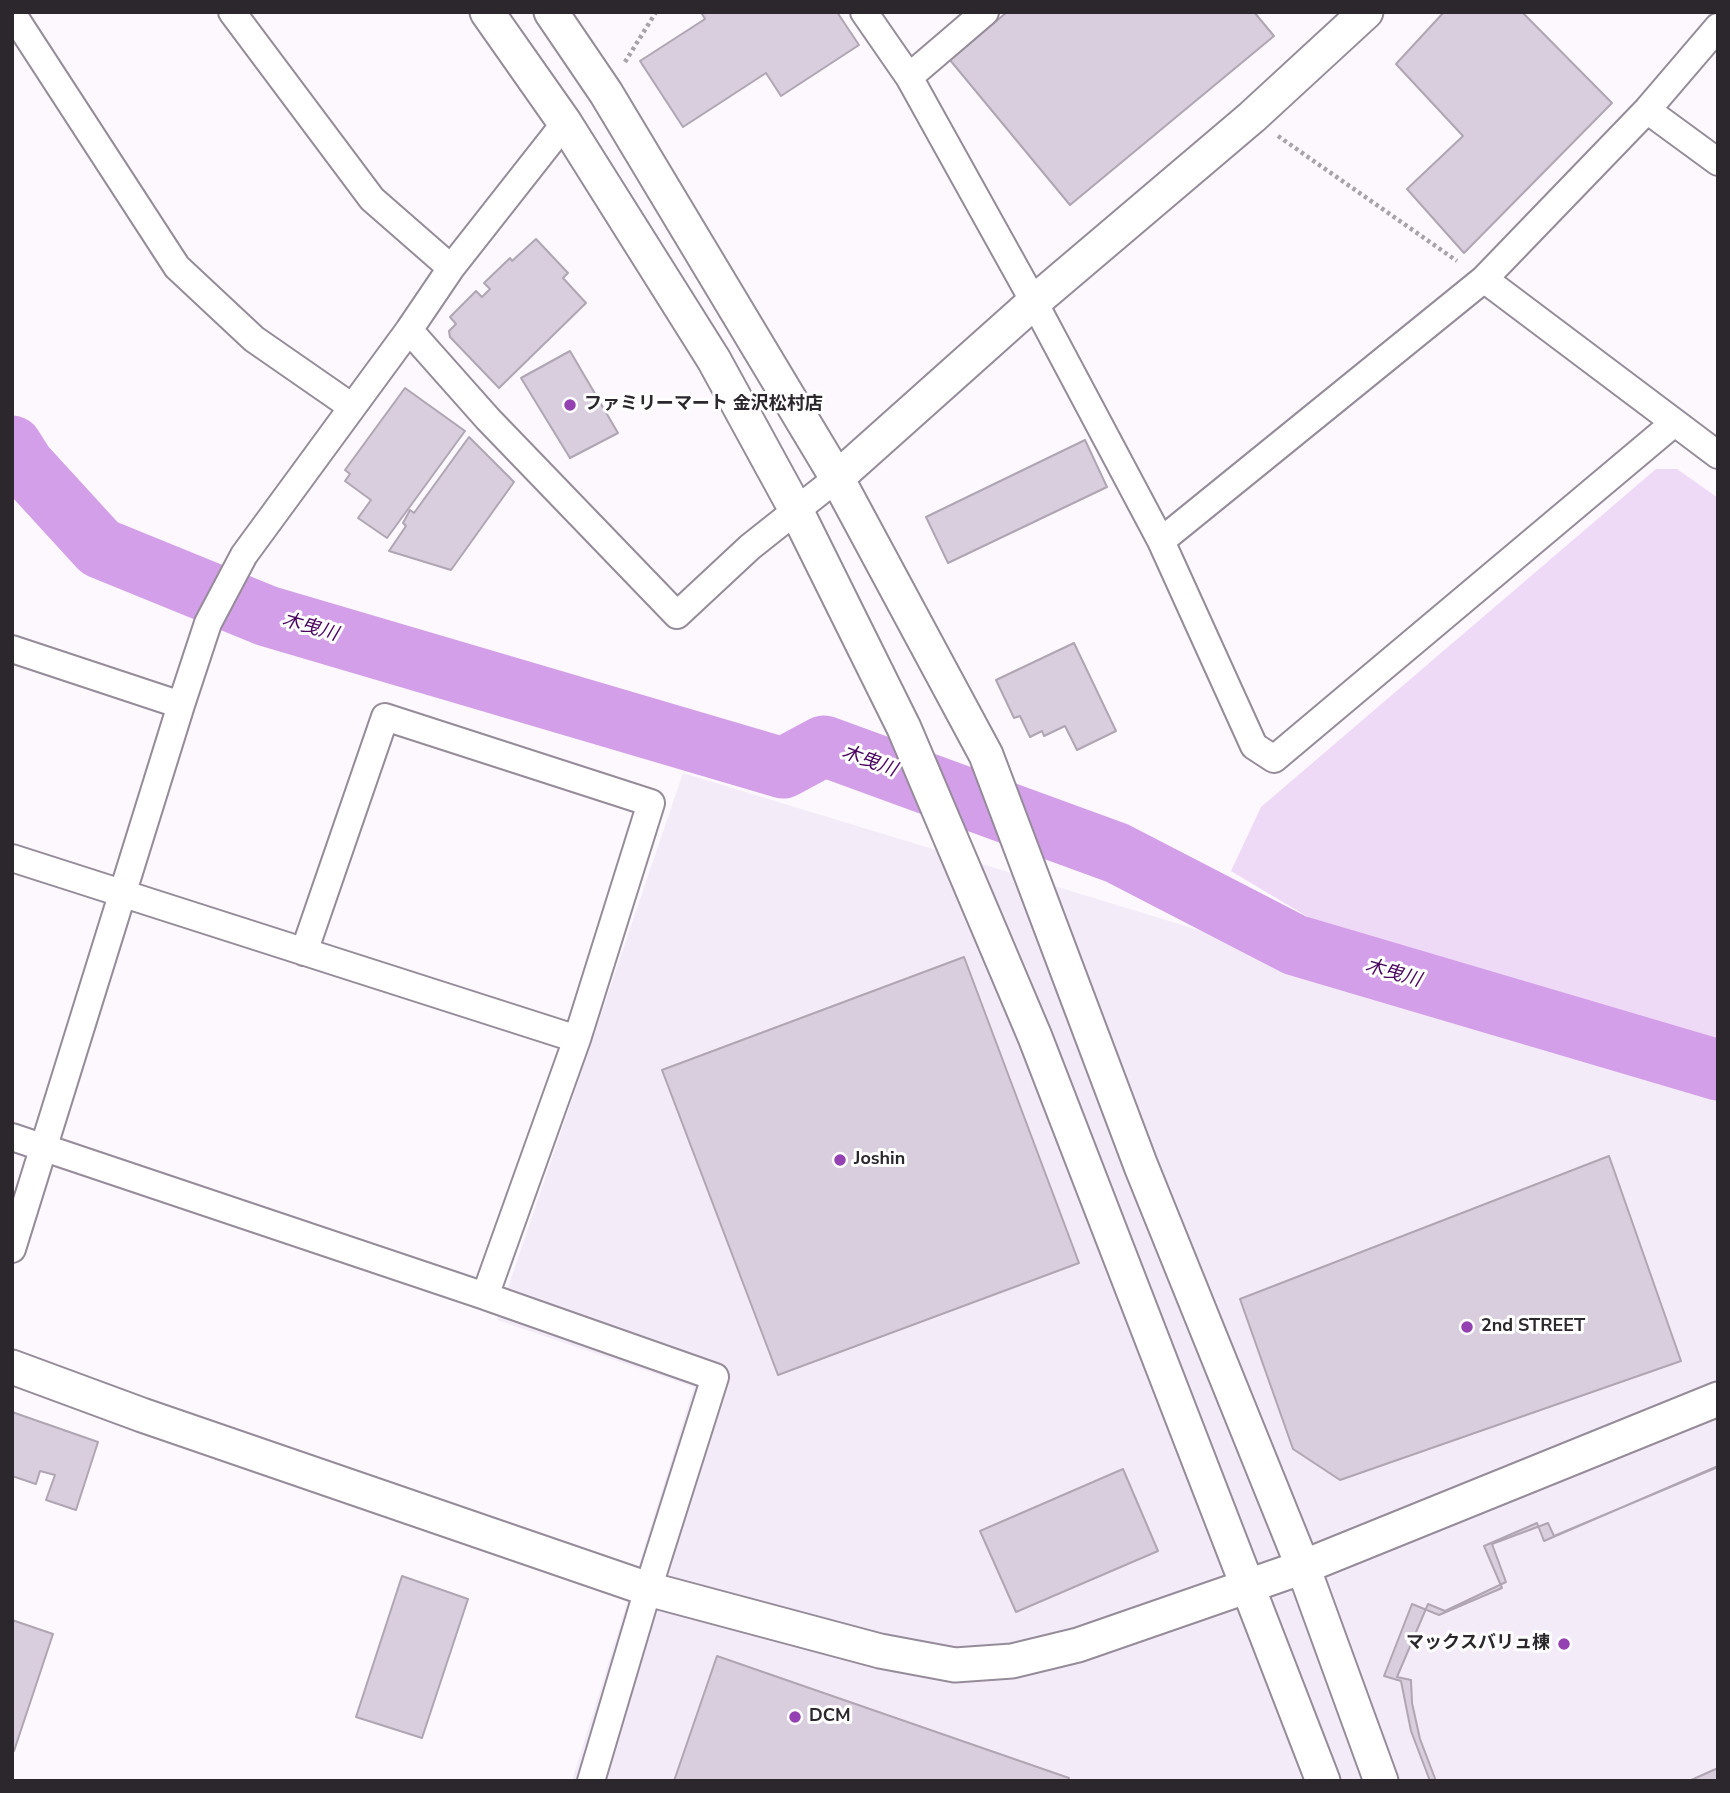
<!DOCTYPE html>
<meta charset="utf-8">
<style>
body{margin:0}
#map{position:relative;width:1730px;height:1793px;overflow:hidden;background:#fcf8fe;font-family:"Nunito Sans",sans-serif}
canvas{display:block}
.frame{position:absolute;inset:0;border:14px solid #2b272c;pointer-events:none}
</style>
<div id="map">
<canvas width="1730" height="1793"></canvas>
<div class="frame"></div>
</div>
<script>
const ctx = document.querySelector('canvas').getContext('2d');
ctx.lineJoin = 'round';
function fillPath(path, color) {
  ctx.fillStyle = color;
  ctx.fill(path, 'evenodd');
}
function stroke(path, color, width, dash) {
  ctx.strokeStyle = color;
  ctx.lineWidth = width;
  ctx.lineCap = dash ? 'butt' : 'round';
  ctx.setLineDash(dash || []);
  ctx.stroke(path);
}
function write(font, color, halo, rows, align = 'center') {
  ctx.font = font + ' "Nunito Sans","Noto Sans JP",sans-serif';
  ctx.lineWidth = 6;
  ctx.setLineDash([]);
  ctx.textBaseline = 'middle';
  ctx.strokeStyle = halo;
  ctx.fillStyle = color;
  for (const [text, x, y, turn = 0] of rows) {
    ctx.save();
    ctx.translate(x, y);
    ctx.rotate((+turn || 0) * Math.PI / 180);
    ctx.textAlign = isNaN(turn) ? turn : align;
    if (halo) ctx.strokeText(text, 0, 0);
    ctx.fillText(text, 0, 0);
    ctx.restore();
  }
}
fillPath(new Path2D(`
 M683 773 1718 1088V1781H572L694 1387 497 1320Z`), '#f4ebf8');
fillPath(new Path2D(`
 M1656 469H1677L1718 498V1051L1318 923 1231 871 1261 807Z`), '#eed9f7');
stroke(new Path2D(`
 M12 446 24 465 100 548 267 616 783 768 824 746 1117 853 1295 945 1718 1070`), '#d49fe9', 61);
const building = new Path2D(`
 M701 12H837L859 45 781 96 766 73 683 127 640 61 705 19Z
 M1007 12H1254L1274 36 1070 205 950 60Z
 M1444 12H1522L1612 103 1464 253 1407 189 1463 136 1396 64Z
 M536 239 568 273 563 278 586 303 499 388 450 337 449 331 456 324 450 317 476 291 482 297 490 289 484 283 510 258 512 261Z
 M570 351 618 433 570 458 521 378Z
 M405 388 465 431 387 538 358 518 371 500 345 481 350 474 345 470Z
 M469 437 514 482 451 570 389 551 406 526 403 523 410 510 414 513Z
 M1085 440 1107 487 948 563 926 517Z
 M1074 643 1116 731 1077 750 1065 726 1044 736 1042 731 1030 737 1020 716 1014 718 996 680Z
 M964 957 1079 1263 778 1375 662 1070Z
 M1609 1156 1681 1361 1340 1480 1293 1449 1240 1299Z
 M12 1412 98 1442 76 1510 46 1500 55 1475 40 1471 36 1484 12 1476Z
 M1718 1466V1768L1689 1781H1430L1411 1731 1401 1681 1384 1676 1412 1604 1439 1615 1502 1588 1484 1546 1537 1523 1544 1541Z
 M1718 1467V1781H1436L1420 1739 1412 1703 1411 1680 1397 1677 1428 1604 1445 1611 1506 1582 1492 1544 1548 1523 1554 1536Z
 M1123 1469 1158 1551 1016 1612 980 1531Z
 M402 1576 468 1599 422 1738 356 1717Z
 M12 1620 53 1634 14 1751 12 1750Z
 M717 1656 1069 1778 1068 1781H674Z`);
fillPath(building, '#d9cedd');
stroke(building, '#afa5b3', 2);
const minor = new Path2D(`
 M232 12 372 199 451 268
 M864 12 909 77 1034 302 1161 541 1254 746 1274 759 1674 423
 M12 13 177 267 254 339 352 407
 M1718 27 1647 110 1484 279 1718 455
 M909 77 985 12
 M1647 110 1718 162
 M409 330 488 419 677 615 750 547 837 478
 M1161 541 1484 279
 M12 649 181 705
 M12 858 577 1039 485 1296 715 1377 648 1589 591 1781
 M304 952 385 717 651 803 577 1039
 M12 1137 485 1296
 M12 1249 181 705 208 623 244 555 409 330 451 268 565 123`);
const tertiary = new Path2D(`
 M487 12 565 123 714 360 796 510 904 728 1035 1037 1323 1781
 M551 12 606 93 837 478 986 755 1141 1166 1303 1567 1381 1781
 M837 478 1034 302 1252 117 1366 12
 M12 1367 142 1415 648 1589 880 1651 955 1665 1012 1661 1078 1645 1303 1567 1718 1399`);
stroke(minor, '#958b99', 30);
stroke(tertiary, '#958b99', 37);
stroke(new Path2D(`
 M625 62 656 12
 M1278 136 1457 261`), '#a7a3a9', 4.5, [3.5, 3.5]);
stroke(minor, '#fff', 26);
stroke(tertiary, '#fff', 33);
for (const [x, y, r, color] of [
 [570,405,7,"#9442b1"],
 [840,1160,7,"#9442b1"],
 [1467,1327,7,"#9442b1"],
 [1564,1644,7,"#9442b1"],
 [795,1717,7,"#9442b1"]
]) {
  const dot = new Path2D();
  dot.arc(x, y, r, 0, 2 * Math.PI);
  ctx.fillStyle = color;
  ctx.fill(dot);
  stroke(dot, '#fff', 2.5);
}
write('bold 18px', '#2b272c', '#fff', [
 ["ファミリーマート 金沢松村店",584,405],
 ["Joshin",854,1160],
 ["2nd STREET",1481,1327],
 ["マックスバリュ棟",1550,1644,"right"],
 ["DCM",809,1717]
], 'left');
write('italic 19px', '#4b0460', '#fff', [
 ["木曳川",310,628,16],
 ["木曳川",869,762,20],
 ["木曳川",1393,974,16]
]);
</script>
